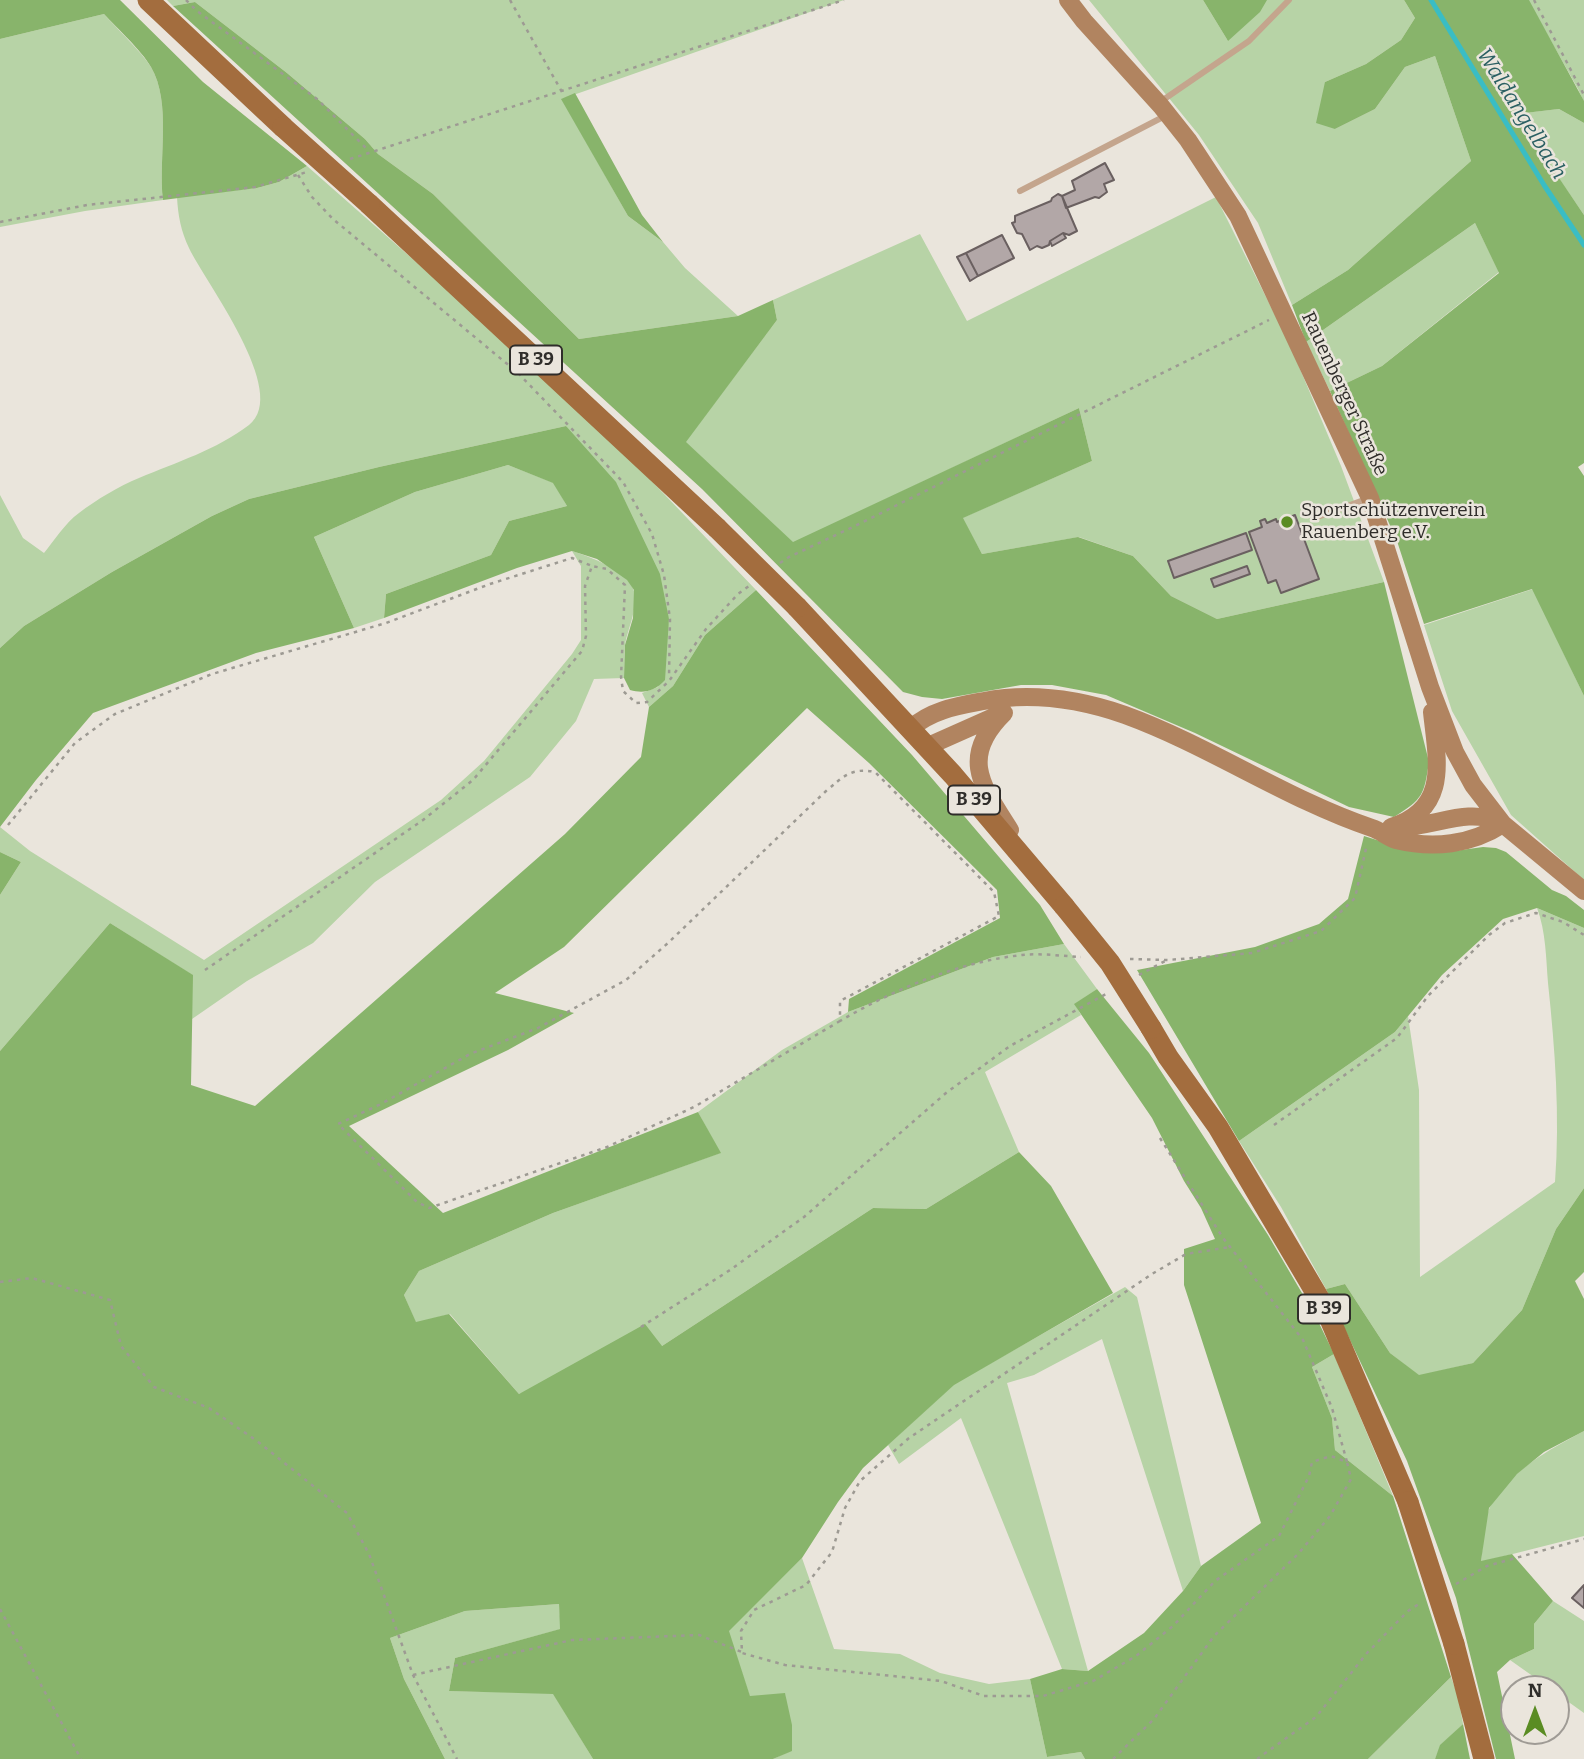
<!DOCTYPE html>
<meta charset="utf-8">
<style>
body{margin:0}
#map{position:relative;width:1584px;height:1759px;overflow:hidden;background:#eae5dc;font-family:Bitter,serif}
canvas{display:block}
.north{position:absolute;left:1500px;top:1675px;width:70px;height:70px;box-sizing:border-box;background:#eae5dc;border:2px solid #9f9b95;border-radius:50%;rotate:0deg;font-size:19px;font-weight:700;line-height:28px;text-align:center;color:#2f2d2a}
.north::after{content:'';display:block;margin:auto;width:24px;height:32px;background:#5a8c23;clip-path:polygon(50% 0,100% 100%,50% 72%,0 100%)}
</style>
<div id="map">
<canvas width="1584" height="1759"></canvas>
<div class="north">N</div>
</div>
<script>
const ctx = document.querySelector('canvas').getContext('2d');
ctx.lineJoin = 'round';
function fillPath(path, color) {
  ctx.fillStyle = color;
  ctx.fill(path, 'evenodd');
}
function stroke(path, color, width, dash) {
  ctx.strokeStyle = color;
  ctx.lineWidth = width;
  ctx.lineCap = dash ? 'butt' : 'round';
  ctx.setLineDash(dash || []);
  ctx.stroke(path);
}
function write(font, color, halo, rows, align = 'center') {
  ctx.font = font + ' Bitter,serif';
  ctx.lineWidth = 5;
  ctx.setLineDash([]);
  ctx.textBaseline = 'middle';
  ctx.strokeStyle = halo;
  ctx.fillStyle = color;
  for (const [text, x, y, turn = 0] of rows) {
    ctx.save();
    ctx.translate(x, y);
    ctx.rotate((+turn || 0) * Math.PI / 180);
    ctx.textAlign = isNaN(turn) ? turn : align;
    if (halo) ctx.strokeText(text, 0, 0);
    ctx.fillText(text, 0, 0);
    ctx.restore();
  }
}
fillPath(new Path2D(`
 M167 0H844L562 99 628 216 663 242 685 268 738 316 579 339 433 194 378 154 365 139 287 73 195 2 173 6Z
 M1089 0H1203L1228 41 1220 0H1404L1415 18 1401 40 1366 64 1325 82 1335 129 1375 109 1405 67 1435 56 1471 161 1348 270 1292 305 1258 223 1199 135Z
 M1528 0H1584V102L1578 89Z
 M104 14C117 29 141 51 151 67 172 103 158 159 163 200L85 211 0 227V39Z
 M1559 109 1584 123V215L1515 114Z
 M307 166 499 335 620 448 756 590 705 635 673 686 649 707 642 693 658 687 669 619 566 426 379 467 249 499 212 516 112 572 24 626 0 648V495L23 538 44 553C54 541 65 523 79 513 96 500 119 486 139 478 177 462 216 450 249 425 291 393 205 282 189 248 181 231 178 216 177 197L257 188 279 182Z
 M1216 197 1289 343 1341 466 1384 582 1217 619 1171 596 1133 556 1079 537 982 554 962 518 1092 461 1079 408 793 543 685 442 777 320 773 300 920 234 967 321Z
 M1475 223 1499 272 1382 366 1330 391 1306 342Z
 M508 465 554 483 567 506 509 521 491 555 386 594 384 618 354 628 314 537 415 492Z
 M572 551C589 556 630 572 634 591 638 610 628 627 625 645 624 655 625 667 624 678L594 679 576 721 530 777 375 882 313 943 247 981 192 1019V975L110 923 0 1051V895L21 862 0 852V827L30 851 204 960 441 800 484 761 572 654 581 640V566Z
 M1533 589 1584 696V880L1511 815 1452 711 1424 625Z
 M1537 908 1584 928V1188L1556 1229 1522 1310 1473 1363 1419 1376 1390 1353 1345 1284 1326 1289 1281 1207 1239 1141 1395 1032 1408 1016 1419 1090 1420 1277 1555 1182C1560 1116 1555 1049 1548 983 1546 958 1546 932 1537 908Z
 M1064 944 1097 989 1075 1004 1081 1015 985 1072 1019 1152 926 1209 873 1208 662 1346 519 1394 450 1314 416 1323 404 1295 419 1271 553 1213 720 1153 698 1112 782 1050 848 1012 993 957Z
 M1125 1287 1137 1297 1201 1566 1183 1591 1102 1339 1034 1375 1007 1383 1088 1671 1062 1669 961 1418 899 1464 888 1445 954 1384Z
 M1334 1354 1393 1496 1335 1450 1332 1418 1312 1367Z
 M1584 1431V1536L1481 1562C1483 1547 1484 1519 1490 1507 1510 1470 1549 1450 1584 1431Z
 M802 1558 834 1649 900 1654 940 1673 989 1684 1030 1679 1047 1757 1081 1752 1085 1759H773L792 1750 785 1694 750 1697 728 1631Z
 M1553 1601 1584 1621V1713L1556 1693V1689H1551L1510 1660 1534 1649V1624Z
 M559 1604 561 1629 455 1658 449 1691 553 1693 593 1759H445L404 1679 390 1638 465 1611Z
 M1451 1677 1458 1696 1463 1724 1441 1745 1435 1759H1368Z`), '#b7d3a6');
fillPath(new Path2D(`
 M0 0H120L203 82 307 166 279 182 257 188 163 200C158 159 172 103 151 67 142 51 117 28 104 14L0 39Z
 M1203 0H1267L1260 12 1228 41Z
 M1404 0H1529L1584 101V123L1559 109 1516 114 1584 215V463L1578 467 1584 476V696L1532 589 1424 624 1397 541 1330 391 1382 366 1499 273 1475 223 1306 342 1292 305 1348 270 1471 161 1435 56 1405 67 1375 109 1335 129 1316 123 1325 82 1366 64 1401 40 1415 18Z
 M195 2 287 73 365 139 378 154 433 194 579 339 738 316 773 300 777 320 686 442 793 542 1079 408 1092 461 963 518 982 554 1078 537 1133 556 1171 596 1217 619 1384 582 1429 762C1424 795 1423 799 1394 817L1349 807 1195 733 1106 695 1052 685H1021L942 699 922 697 903 692 702 489 173 6Z
 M575 93 642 215 663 242 628 216 561 99Z
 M566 426 616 482 660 574 669 619 665 680C655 691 644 694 630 690L624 678 625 645 633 618 634 590 627 580 597 559 572 551 517 568 384 618 386 594 491 555 509 521 567 506 553 483 508 465 415 492 314 537 354 628 256 653 93 713 36 780 0 827V648L24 626 112 572 212 516 249 499 379 467Z
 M756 590 912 755 1040 905 1064 944 993 957 848 1012 849 999 1000 918 997 890 869 763 807 708 564 947 495 993 574 1013 508 1050 349 1126 443 1213 698 1112 721 1153 553 1213 419 1271 404 1295 416 1322 449 1314 519 1394 645 1324 662 1346 873 1208 926 1209 1019 1152 1051 1186 1113 1293 954 1385 863 1468 838 1502 802 1558 729 1631 750 1696 785 1693 792 1725V1751L773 1759H593L553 1694 449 1691 455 1658 560 1629 559 1604 465 1611 390 1638 404 1679 445 1759H0V1051L110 923 193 975 191 1085 255 1106 565 834 641 757 649 707 673 686 705 635Z
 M1364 836 1396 846 1454 851 1483 847 1496 848 1506 852 1552 890 1566 896 1584 910V928L1537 908 1503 919 1442 975 1395 1032 1239 1141 1137 970 1255 947 1319 924 1348 899Z
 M0 852 21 862 0 895Z
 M1097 989 1149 1053 1268 1235 1316 1317 1334 1354 1312 1367 1332 1418 1335 1450 1393 1496 1451 1677 1368 1759H1085L1081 1752 1047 1757 1030 1679 1062 1669 1088 1671 1144 1633 1183 1591 1201 1566 1261 1523 1184 1285V1249L1215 1239 1201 1208 1184 1181 1152 1118 1074 1004Z
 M1584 1188V1272L1575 1281 1584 1299V1431L1544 1452 1517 1474 1489 1508 1481 1561 1512 1554 1553 1601 1534 1624V1649L1510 1660 1497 1672 1515 1759H1496L1456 1598 1407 1461 1326 1289 1345 1284 1390 1353 1419 1375 1473 1363 1522 1310 1556 1229Z
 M1463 1724 1470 1759H1435L1440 1745Z`), '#88b46b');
stroke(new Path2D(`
 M1431 0 1544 185 1584 245`), '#3abdc4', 5);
const building = new Path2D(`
 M1105 163 1114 180 1104 184 1107 192 1099 198 1095 197 1066 208 1062 196 1075 190 1072 181Z
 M1058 194 1062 196 1077 231 1069 235 1063 233 1050 241 1049 245 1042 248 1037 246 1030 250 1022 234 1017 233 1012 223 1015 222V216L1051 201 1052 198Z
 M1063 233 1066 238 1052 246 1050 241Z
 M1002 235 1014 258 978 276 966 253Z
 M966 253 978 276 970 281 957 257Z
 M1295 515 1319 579 1281 593 1276 580 1268 583 1249 532 1262 527 1260 521 1265 519 1267 523 1276 519 1277 522Z
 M1246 533 1252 550 1174 578 1168 561Z
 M1247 566 1250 574 1214 587 1211 579Z
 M1584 1585V1608L1572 1598Z`);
fillPath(building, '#b2a7a7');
stroke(building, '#6a6060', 2);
stroke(new Path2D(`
 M186 0 197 11 317 99 369 151
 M510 0 562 92
 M1534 0 1584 95
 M350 159 844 0
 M298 175 312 197 333 219 518 373 623 482 652 534 664 575 670 619 669 678
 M0 222 87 205 255 187 307 172
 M780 563 789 557 857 525 1269 320
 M8 825 75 743 115 714 212 674 386 623 490 584 572 558 592 566
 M1130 959 1168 960 1252 953 1321 931 1355 898 1367 844
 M205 970 423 820 473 780 582 651 586 636 585 586 592 566 607 569 625 585 621 677 623 691 636 703 647 702 669 681 706 629 738 594 749 586
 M1139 975 1167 960
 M840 1021 694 1107 607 1147 429 1208 417 1202 338 1124 381 1104 470 1054 538 1028 626 980 668 943 826 791C843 777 851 767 875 772L994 892 999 916 840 1001V1021C895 989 958 962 1022 955 1041 953 1062 956 1081 957
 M1274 1125 1397 1038 1428 996 1489 935 1505 923 1536 913 1563 922 1584 935
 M1160 1138 1223 1238 1303 1340 1332 1408 1347 1462
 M0 1282 32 1278 110 1300 121 1346 154 1387 209 1408 257 1441 347 1513 369 1554 413 1675 457 1759
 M641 1327 730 1270 804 1217 946 1093 1010 1046 1106 994
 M1456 1584 1487 1566 1584 1539
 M0 1609 81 1759
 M413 1675 572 1640 699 1635 742 1652
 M1113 1759 1154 1719 1214 1636 1298 1554 1330 1516 1351 1479 1347 1462 1331 1456 1312 1462 1309 1476 1279 1536 1215 1581 1173 1626 1136 1656 1093 1681 1043 1696H984L941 1681 785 1665 742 1653 741 1631 754 1610 806 1585 832 1552 845 1508 860 1481 909 1438 1152 1274 1186 1254 1230 1247
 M1257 1759 1316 1717 1367 1653 1408 1611 1422 1602`), '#9d9a93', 2.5, [3.5, 5]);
stroke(new Path2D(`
 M1160 102 1249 41 1289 0
 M1020 191 1165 116
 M1315 518 1369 498`), '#c4a58d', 6);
stroke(new Path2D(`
 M1068 0 1084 21 1161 106 1188 140 1238 216 1370 498 1430 687 1455 752 1473 785 1503 824 1584 891
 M1004 713C959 757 982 786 1010 830
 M910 729C931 710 957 706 984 701 1032 692 1079 699 1125 715 1210 746 1286 799 1372 828 1381 831 1387 837 1396 840 1433 849 1471 845 1503 824
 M926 747 998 715
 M1391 827C1450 809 1437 760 1432 712
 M1401 827C1434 827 1468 807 1499 822`), '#b18460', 18);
stroke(new Path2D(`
 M148 0 283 127
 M369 204 717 528
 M797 607 953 775 1064 906
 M1151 1028 1168 1057 1218 1127 1326 1310 1408 1502
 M1454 1644 1484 1759`), '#a36d3e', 21);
stroke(new Path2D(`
 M283 127 369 204
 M717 528 797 607
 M1064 906 1110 963 1151 1028
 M1408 1502 1454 1644`), '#a36d3e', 21);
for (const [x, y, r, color] of [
 [1287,522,7,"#5a8c23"]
]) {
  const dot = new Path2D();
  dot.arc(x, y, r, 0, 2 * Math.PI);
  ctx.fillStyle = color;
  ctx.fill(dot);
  stroke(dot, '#eae5dc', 2.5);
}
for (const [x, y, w] of [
 [536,360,52],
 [974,800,52],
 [1324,1309,52]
]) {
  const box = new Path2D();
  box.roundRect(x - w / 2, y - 14.5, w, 29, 5);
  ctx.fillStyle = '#eae5dc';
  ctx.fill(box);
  stroke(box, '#2f2d2a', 2);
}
write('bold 18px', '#2f2d2a', null, [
 ["B 39",536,360],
 ["B 39",974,800],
 ["B 39",1324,1309]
]);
write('19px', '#2f2d2a', '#eae5dc', [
 ["Rauenberger Straße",1344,394,65]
]);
write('19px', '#2f2d2a', '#eae5dc', [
 ["Sportschützenverein",1301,511],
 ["Rauenberg e.V.",1301,533]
], 'left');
write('italic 21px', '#2b6063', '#eae5dc', [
 ["Waldangelbach",1521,114,58]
]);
</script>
